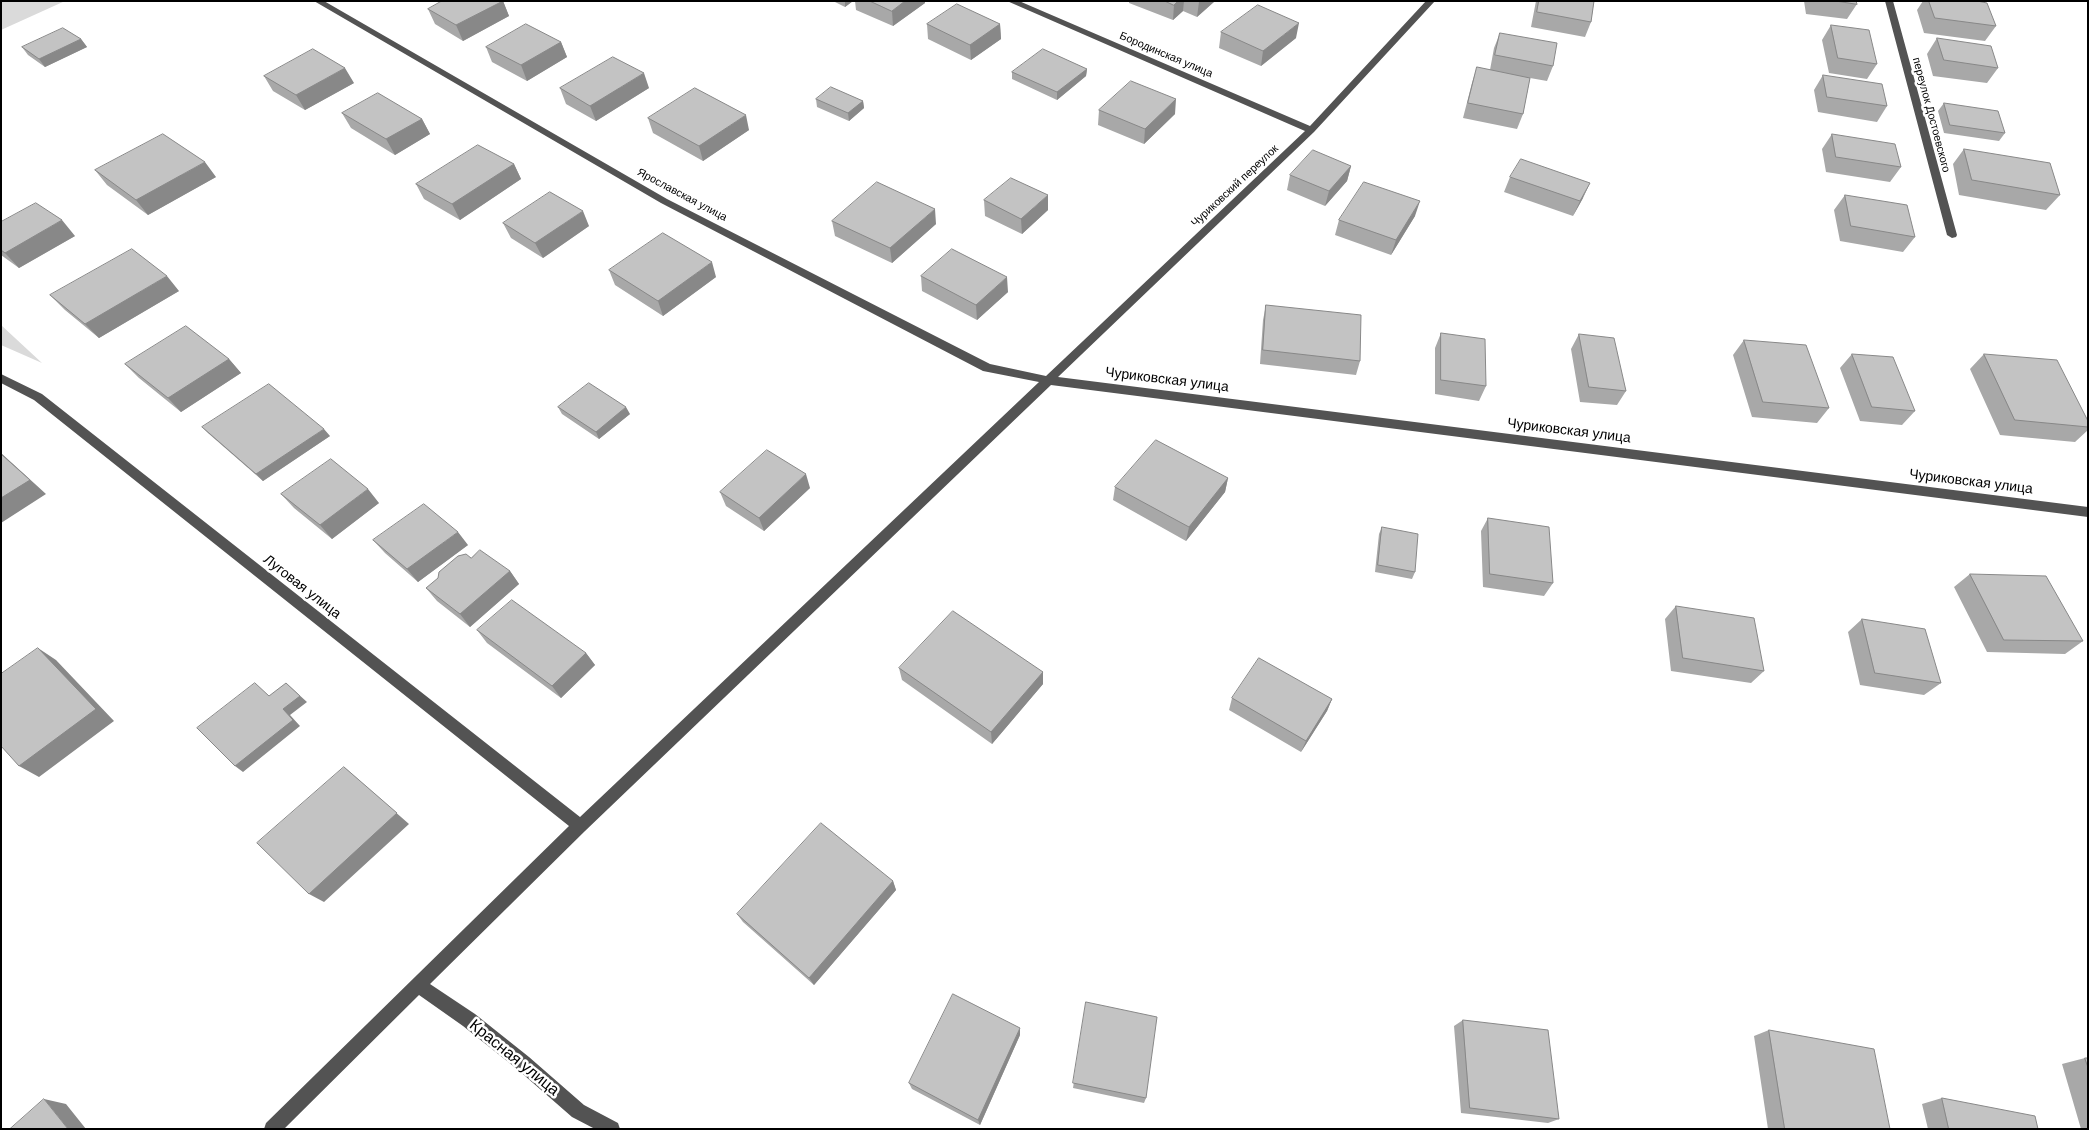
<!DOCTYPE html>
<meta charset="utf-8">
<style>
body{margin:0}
#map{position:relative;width:2089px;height:1130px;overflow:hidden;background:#fff;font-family:Arial,sans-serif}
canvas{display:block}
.frame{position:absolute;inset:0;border:2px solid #000;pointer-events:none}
</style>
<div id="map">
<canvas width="2089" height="1130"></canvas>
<div class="frame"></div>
</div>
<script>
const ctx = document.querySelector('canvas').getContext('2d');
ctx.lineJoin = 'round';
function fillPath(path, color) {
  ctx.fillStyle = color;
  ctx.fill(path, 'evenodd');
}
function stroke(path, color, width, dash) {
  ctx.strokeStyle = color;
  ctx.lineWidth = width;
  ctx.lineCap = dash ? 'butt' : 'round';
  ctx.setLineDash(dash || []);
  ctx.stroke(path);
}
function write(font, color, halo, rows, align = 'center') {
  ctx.font = font + ' Arial,sans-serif';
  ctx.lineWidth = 5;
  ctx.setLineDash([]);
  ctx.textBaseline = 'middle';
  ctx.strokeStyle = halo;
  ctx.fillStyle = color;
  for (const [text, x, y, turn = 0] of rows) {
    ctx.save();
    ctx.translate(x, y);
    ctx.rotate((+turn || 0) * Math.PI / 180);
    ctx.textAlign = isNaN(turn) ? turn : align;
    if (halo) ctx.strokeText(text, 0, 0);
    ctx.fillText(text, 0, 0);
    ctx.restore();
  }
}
fillPath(new Path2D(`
 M1 1H65L1 30Z
 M1 325 42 363 1 345Z`), '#dadada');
fillPath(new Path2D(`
 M314 1H324L667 199 990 364 1046 376 1305 131 1007 1H1019L1310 126 1426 1H1435L1314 132 1058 377 2088 507V517L1051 385 585 831 430 984 475 1014 529 1057 584 1105 618 1123 620 1129H595L572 1117 517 1069 463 1026 419 995 284 1129H264L266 1123 569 826 34 400 1 383V374L42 394 580 817 1039 382 983 371 661 203Z
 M1885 1H1893L1957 235 1956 237 1952 238 1947 235Z`), '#535353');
fillPath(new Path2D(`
 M503 1 509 16 463 41 435 24 428 9Z
 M833 1H853L845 7Z
 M855 1H925V3L893 26 856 10Z
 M1129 1H1215L1197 17 1183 11 1173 20 1129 3Z
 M1536 1H1594L1591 22 1585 37 1531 27Z
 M1804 1H1856L1857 4 1847 19 1806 14Z
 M1923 1H1977L1996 26 1985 41 1924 33 1917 10Z
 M927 24H1000L1001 39 971 60 928 39Z
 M1831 25 1877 64 1867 79 1829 73 1822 40Z
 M1221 32 1296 38 1261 66 1219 48Z
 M1500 33 1553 66 1547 81 1530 78 1523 114 1517 129 1463 118 1472 83 1477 67 1490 70 1494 48Z
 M1937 38 1998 68 1987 83 1933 76 1927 54Z
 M81 39 87 47 45 67 28 55 22 47Z
 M561 42 567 57 527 81 492 62 486 47Z
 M1087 69 1086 76 1057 100 1012 79V72Z
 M1823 75 1887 106 1877 122 1818 112 1814 90Z
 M264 76 354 83 305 110 273 91Z
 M560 88H649L596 121 566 104Z
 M816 99 863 101 864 108 849 121 817 107Z
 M1944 103 2005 133 1999 141 1944 133 1938 111Z
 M1099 110 1175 114 1144 144 1098 125Z
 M342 113 422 119 430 134 395 155 351 128Z
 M648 118 749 130 703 161 653 133Z
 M1832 134 1901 167 1890 182 1826 172 1822 149Z
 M1964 149 2060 195 2046 210 1959 195 1953 164Z
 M514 164 521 179 460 220 424 199 416 184Z
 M1351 166 1347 181 1325 206 1287 190 1290 175Z
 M95 170 216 177 148 215 107 185Z
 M1510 177 1583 198 1573 216 1504 192Z
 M1845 195 1915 237 1903 252 1840 241 1834 210Z
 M984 200 1048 210 1022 234 985 216Z
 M1415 216 1391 255 1335 235 1339 220Z
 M832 221 936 224 892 263 835 236Z
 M1 222 75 236 19 268 1 255Z
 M503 223 589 226 543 258 511 238Z
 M609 270 716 277 663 316 615 285Z
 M921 276 1008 292 977 320 922 291Z
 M179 291 99 338 65 310 50 295Z
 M1266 305 1360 361 1356 375 1260 364 1263 320Z
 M1441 333 1486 386 1479 401 1435 394V348Z
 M1579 334 1626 391 1617 405 1580 402 1571 349Z
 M1744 340 1829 408 1817 423 1752 417 1733 355Z
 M1852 354 1915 411 1902 425 1860 421 1840 368Z
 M1984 354 2088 421V430L2075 442 2000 435 1970 369Z
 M229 359 241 373 181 412 139 378 125 364Z
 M558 407 630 414 599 439 562 414Z
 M202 427 330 436 263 481 209 434Z
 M1228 478 1225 492 1186 541 1113 500 1115 487Z
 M810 488 764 531 726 506 720 492Z
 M281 494 379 503 332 539 294 508Z
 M1488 518 1553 583 1544 596 1483 587 1481 531Z
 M1382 527 1415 572 1412 579 1375 572 1379 534Z
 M373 540 468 545 418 582 385 553Z
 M471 558 510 571 519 584 470 627 437 601 426 588Z
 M1970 574 2083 641 2065 654 1987 652 1954 587Z
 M1676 606 1764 671 1751 683 1671 671 1665 619Z
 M1862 619 1941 683 1924 695 1860 685 1848 632Z
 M477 630 586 653 595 665 561 698 487 643Z
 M899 668 1043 672V684L992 744 902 680Z
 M1232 698 1332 699 1327 711 1301 752 1229 710Z
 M893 881 896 890 814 985 743 922 737 914Z
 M1086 1002 1146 1098 1144 1103 1073 1088Z
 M1463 1020 1559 1119 1548 1123 1461 1113 1454 1026Z
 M1769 1030 1890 1129H1768L1754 1036Z
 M1020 1035 980 1125 912 1089 909 1083Z
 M2085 1058H2088V1129H2081L2062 1064Z
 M1942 1098 2038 1129H1928L1922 1104Z`), '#a8a8a8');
fillPath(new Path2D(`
 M503 1 509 16 463 41 456 25Z
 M845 1H853L845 7Z
 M905 1H925V3L893 26 892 11Z
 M1178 1H1184L1183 11 1173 20 1174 5Z
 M1215 1 1197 17 1199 2Z
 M1299 23 1296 38 1261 66 1263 51Z
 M1000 24 1001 39 971 60 970 45Z
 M81 39 87 47 45 67 39 59Z
 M561 42 567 57 527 81 521 65Z
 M345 68 354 83 305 110 296 95Z
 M1087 69 1086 76 1057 100V92Z
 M644 73 649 88 596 121 590 106Z
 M1176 99 1175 114 1144 144 1145 129Z
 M863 101 864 108 849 121 848 113Z
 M746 115 749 130 703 161 699 146Z
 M422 119 430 134 395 155 386 139Z
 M205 162 216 177 148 215 136 200Z
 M514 164 521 179 460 220 452 204Z
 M1351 166 1347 181 1325 206 1329 191Z
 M1590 183 1583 198 1573 216 1580 201Z
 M1048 195V210L1022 234 1021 219Z
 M1420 201 1415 216 1391 255 1396 240Z
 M935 209 936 224 892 263 890 248Z
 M583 211 589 226 543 258 535 243Z
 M62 220 75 236 19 268 5 253Z
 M712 262 716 277 663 316 658 301Z
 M167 276 179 291 99 338 85 324Z
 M1007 277 1008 292 977 320 976 305Z
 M229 359 241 373 181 412 168 398Z
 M626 407 630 414 599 439 596 432Z
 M324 429 330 436 263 481 256 474Z
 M1 453 46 494 1 523Z
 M806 474 810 488 764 531 759 518Z
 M1228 478 1225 492 1186 541 1189 527Z
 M368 489 379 503 332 539 320 525Z
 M458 532 468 545 418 582 407 569Z
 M510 571 519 584 470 627 460 614Z
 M38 648 56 660 114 721 39 777 19 766Z
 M586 653 595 665 561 698 552 686Z
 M1043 672V684L992 744 991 732Z
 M286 683 307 702 290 715 300 726 243 772 235 766 283 709Z
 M1332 699 1327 711 1301 752 1306 741Z
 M344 767 409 824 324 902 309 894Z
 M893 881 896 890 814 985 809 978Z
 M1020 1028V1035L980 1125 978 1120Z
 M44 1099 66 1104 86 1129H68Z`), '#888');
const building = new Path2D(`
 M442 1H503L456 25 428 9Z
 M870 1H905L892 11Z
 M1165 1H1178L1174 5Z
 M1539 1H1594L1591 22 1537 12Z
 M1836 1H1856L1857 4Z
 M1929 1H1977L1987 3 1996 26 1935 18Z
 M957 4 1000 24 970 45 927 24Z
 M1258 5 1299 23 1263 51 1221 32Z
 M526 24 561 42 521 65 486 47Z
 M1831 25 1869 30 1877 64 1838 58Z
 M63 28 81 39 39 59 22 47Z
 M1500 33 1557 43 1553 66 1495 55Z
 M1937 38 1991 46 1998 68 1944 60Z
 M313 49 345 68 296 95 264 76Z
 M1043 49 1087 69 1057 92 1012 72Z
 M613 57 644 73 590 106 560 88Z
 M1477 67 1530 78 1523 114 1468 103Z
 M1823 75 1882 84 1887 106 1827 97Z
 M1131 81 1176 99 1145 129 1099 110Z
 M831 87 863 101 848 113 816 99Z
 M695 88 746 115 699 146 648 118Z
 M378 93 422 119 386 139 342 113Z
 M1944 103 1998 111 2005 133 1950 125Z
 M163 134 205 162 136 200 95 170Z
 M1832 134 1895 144 1901 167 1836 157Z
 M478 145 514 164 452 204 416 184Z
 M1964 149 2050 163 2060 195 1972 180Z
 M1313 150 1351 166 1329 191 1290 175Z
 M1521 159 1590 183 1580 201 1510 177Z
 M1011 178 1048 195 1021 219 984 200Z
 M877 182 935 209 890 248 832 221Z
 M1364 182 1420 201 1396 240 1339 220Z
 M550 192 583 211 535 243 503 223Z
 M1845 195 1907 205 1915 237 1851 226Z
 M36 203 62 220 5 253 1 250V222Z
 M663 233 712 262 658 301 609 270Z
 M132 249 167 276 85 324 50 295Z
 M952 249 1007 277 976 305 921 276Z
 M1266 305 1361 315 1360 361 1263 350Z
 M186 326 229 359 168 398 125 364Z
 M1441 333 1485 339 1486 386 1441 380Z
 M1579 334 1614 338 1626 391 1589 387Z
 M1744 340 1806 345 1829 408 1763 402Z
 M1852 354 1893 357 1915 411 1872 407Z
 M1984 354 2057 360 2088 421V427L2015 420Z
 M589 383 626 407 596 432 558 407Z
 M269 384 324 429 256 474 202 427Z
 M1156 440 1228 478 1189 527 1115 487Z
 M767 450 806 474 759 518 720 492Z
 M1 454 30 480 1 498Z
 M331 459 368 489 320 525 281 494Z
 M424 504 458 532 407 569 373 540Z
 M1488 518 1549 527 1553 583 1490 574Z
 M1382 527 1418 534 1415 572 1378 565Z
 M480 550 510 571 460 614 426 588 438 578 439 572 458 556 466 554 471 558Z
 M1970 574 2046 576 2083 641 2004 640Z
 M512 600 586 653 552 686 477 630Z
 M1676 606 1754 618 1764 671 1683 658Z
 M953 611 1043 672 991 732 899 668Z
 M1862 619 1925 629 1941 683 1875 673Z
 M38 648 96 709 19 766 1 746V674Z
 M1259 658 1332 699 1306 741 1232 698Z
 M255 683 269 696 286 683 300 696 283 709 293 720 235 766 197 728Z
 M344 767 397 813 309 894 257 843Z
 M821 823 893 881 809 978 737 914Z
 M953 994 1020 1028 978 1120 909 1083Z
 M1086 1002 1157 1017 1146 1098 1073 1083Z
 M1463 1020 1548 1030 1559 1119 1470 1108Z
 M1769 1030 1874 1049 1890 1129H1785Z
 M2085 1058H2088V1067Z
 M1942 1098 2035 1116 2038 1129H1949Z
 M44 1099 68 1129H10Z`);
fillPath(building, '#c3c3c3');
stroke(building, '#888', 1);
write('11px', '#000', '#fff', [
 ["Бородинская улица",1166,55,23],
 ["переулок Достоевского",1931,115,75],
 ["Чуриковский переулок",1235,186,-43],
 ["Ярославская улица",682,195,28]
]);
write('14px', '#000', '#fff', [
 ["Чуриковская улица",1167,380,7],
 ["Чуриковская улица",1569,431,7],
 ["Чуриковская улица",1971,482,7],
 ["Луговая улица",302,587,38]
]);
write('16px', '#000', '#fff', [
 ["Красная улица",514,1058,39]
]);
</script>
